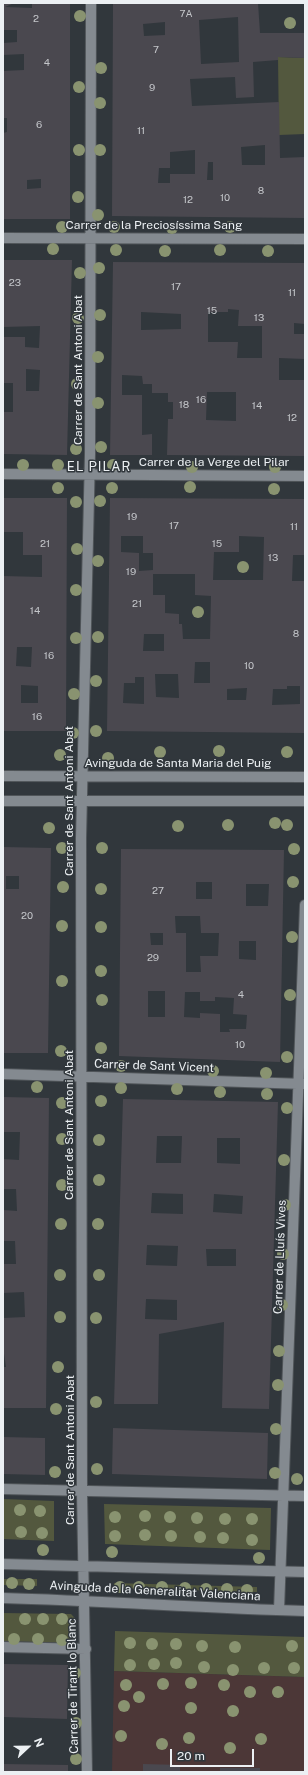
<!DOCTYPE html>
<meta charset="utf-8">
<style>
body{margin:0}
#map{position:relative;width:308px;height:1775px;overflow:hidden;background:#31373c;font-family:"Public Sans",sans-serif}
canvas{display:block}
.frame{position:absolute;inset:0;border:4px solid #ecf0f3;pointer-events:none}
.north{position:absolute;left:8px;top:1727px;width:40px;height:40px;-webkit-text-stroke:3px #31373c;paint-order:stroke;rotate:68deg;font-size:11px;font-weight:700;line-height:16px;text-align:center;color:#ecf0f3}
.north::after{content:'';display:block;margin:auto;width:14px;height:18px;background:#ecf0f3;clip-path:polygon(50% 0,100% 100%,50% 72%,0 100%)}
.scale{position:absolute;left:170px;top:1749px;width:84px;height:18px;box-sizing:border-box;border:2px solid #ecf0f3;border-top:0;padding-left:5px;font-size:12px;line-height:14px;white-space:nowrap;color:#ecf0f3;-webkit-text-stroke:3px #31373c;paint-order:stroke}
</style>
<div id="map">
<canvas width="308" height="1775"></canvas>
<div class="frame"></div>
<div class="north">N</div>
<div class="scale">20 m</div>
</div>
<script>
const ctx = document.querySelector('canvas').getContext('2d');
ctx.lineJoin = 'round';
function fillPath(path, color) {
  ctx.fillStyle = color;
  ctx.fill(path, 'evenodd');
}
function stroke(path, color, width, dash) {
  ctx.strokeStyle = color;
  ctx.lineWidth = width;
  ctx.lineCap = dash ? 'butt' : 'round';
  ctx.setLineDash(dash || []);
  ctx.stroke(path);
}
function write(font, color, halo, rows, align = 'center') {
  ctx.font = font + ' "Public Sans",sans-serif';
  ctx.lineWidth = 3;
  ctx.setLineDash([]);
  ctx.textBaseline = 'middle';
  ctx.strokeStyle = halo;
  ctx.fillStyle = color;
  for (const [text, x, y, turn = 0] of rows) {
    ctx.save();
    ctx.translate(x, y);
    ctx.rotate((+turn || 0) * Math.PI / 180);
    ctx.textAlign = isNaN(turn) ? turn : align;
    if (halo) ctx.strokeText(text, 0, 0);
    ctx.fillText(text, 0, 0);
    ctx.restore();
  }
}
fillPath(new Path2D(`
 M114 1671 305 1677V1772H112Z`), '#4c3737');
fillPath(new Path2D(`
 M278 57 305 58V134L279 135Z
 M3 1499 54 1501V1541L3 1539Z
 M104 1504 271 1508 270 1550 105 1544Z
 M3 1579H37V1586L3 1585Z
 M114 1583 257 1587V1592L114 1588Z
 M3 1613 71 1614 76 1619 77 1637 75 1640 69 1643 3 1641Z
 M115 1631 305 1637V1677L114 1671Z`), '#53583e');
fillPath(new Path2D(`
 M3 3H14L5 7 32 8V3H70V219H3V133L7 132V118H3V71L24 70V54L3 55V43L17 42V30H3ZM41 179V188L27 189V180Z
 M113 3H258L260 33H305V58L278 57V60L253 62 254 97 236 98 235 77 190 79 192 106 279 102 280 158 305 157V218L112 216ZM238 17 239 62 201 64 199 20ZM165 22V35L144 36 143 24ZM265 145V165H242L241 147ZM195 150V174H170V183H158L159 168H170V152ZM208 162H213V180H207Z
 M3 260H72L67 455 3 454V412H13V383H3V337H25V347L39 348 40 326 3 327ZM26 369 40 370 39 391H26Z
 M113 262 305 263V324L294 323V334H305V359L279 358V380H305V456L167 455 168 419H173V402H168V393H152V384H143L142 376 122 375V395H142V435L152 434V455H110ZM228 309 239 310 238 326H262V358H237L238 342H208V312H228ZM141 312 181 314V329L141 330ZM207 392H236V421L206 420Z
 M3 498H67L66 731H3V576L42 577V555H23V532H3ZM17 647H32L31 667 16 666ZM21 685 38 686V703H21Z
 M110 498 305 499V555H293L292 581H305V733L107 731ZM121 536H143V553H153V570L139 571V553L121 552ZM239 536 264 537 263 580H213L214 552H239ZM153 574H195V595L211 596 210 639H183L182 624H179V614L165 613V595H153ZM144 634H164V651H143ZM195 662H210V683H194ZM155 674H178L179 698 156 697ZM135 677H144V704L123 703 124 683H135ZM287 686H300V704L272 705 273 689H287ZM247 688 246 700H227V689Z
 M3 847 51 848 48 1053H3ZM6 876H19V889H6Z
 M121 849 284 850 280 1062 119 1056ZM196 882H212V899H196ZM246 884H269L268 906H246ZM175 916H200L201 933H219L218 956H200L201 972H186V933H176ZM150 933H163V945H151ZM239 941H256V960L239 959ZM148 991H165V1017H148ZM185 992H200V1001H215V997L234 998 233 1014 247 1015 246 1029H229L230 1032H220V1014L200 1013V1018L184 1017Z
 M3 1097 49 1098 46 1408H3V1367H6L3 1347V1318L25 1317 24 1292 3 1293V1264H16L15 1241H3V1210L17 1211 16 1189H3V1159L19 1160 20 1132H3Z
 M123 1099 278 1102 269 1409 222 1408 224 1322 159 1334 158 1404H114ZM157 1136H182L181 1163H156ZM217 1138H240V1164L217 1163ZM152 1193 183 1194V1214L151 1213ZM214 1194 243 1196 242 1214 213 1212ZM147 1245 178 1246 177 1266 146 1265ZM206 1249H236V1266H207ZM146 1299 177 1300V1320L145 1319Z
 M113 1428 268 1433 267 1479 112 1474Z
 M3 1437 45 1438V1475L3 1474Z
 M3 1664 68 1665 67 1719 3 1717Z
 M3 1764 68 1765V1772H3Z
 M143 1764 180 1765V1772H143Z
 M220 1768H260V1772H220Z`), '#4a484f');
const minor = new Path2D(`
 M3 238 305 239
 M3 474 305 476
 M3 776 305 777
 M3 801H305
 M3 1074 305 1084
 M3 1489 305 1496
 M3 1564 305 1572
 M3 1598C104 1601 204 1608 305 1611
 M279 1610 305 905
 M3 1647 86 1649
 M87 1772 82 1493 81 838 90 454 91 3`);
stroke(minor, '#505559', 12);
stroke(minor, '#848a90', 10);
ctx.fillStyle = '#899370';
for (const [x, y] of [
 [80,16],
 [290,23],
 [101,68],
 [79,87],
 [100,103],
 [79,150],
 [100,150],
 [78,197],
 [98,215],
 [62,227],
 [114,227],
 [230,227],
 [172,228],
 [53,249],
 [116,250],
 [220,250],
 [165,251],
 [268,251],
 [99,268],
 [80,273],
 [100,315],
 [78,318],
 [98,357],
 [77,384],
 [98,403],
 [101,447],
 [76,449],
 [23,465],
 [58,465],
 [113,465],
 [192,467],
 [275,467],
 [190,487],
 [58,488],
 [112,488],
 [274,489],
 [100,501],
 [76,502],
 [77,549],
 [98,561],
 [243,567],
 [76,590],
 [198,612],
 [98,637],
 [76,638],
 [96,681],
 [74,694],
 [96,731],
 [73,733],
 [219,751],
 [160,752],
 [287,752],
 [60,755],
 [108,758],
 [275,823],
 [228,825],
 [287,825],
 [178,826],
 [49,828],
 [62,848],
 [102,848],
 [294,849],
 [293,882],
 [63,887],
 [101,889],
 [62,926],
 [101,927],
 [292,937],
 [101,971],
 [62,981],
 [290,995],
 [102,1000],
 [101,1048],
 [61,1051],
 [287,1057],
 [121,1066],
 [213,1071],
 [266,1073],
 [37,1087],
 [121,1088],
 [177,1089],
 [220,1092],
 [267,1094],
 [101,1101],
 [62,1103],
 [287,1108],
 [62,1139],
 [99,1140],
 [284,1160],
 [99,1180],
 [62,1185],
 [285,1205],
 [61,1224],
 [98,1224],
 [283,1254],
 [60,1275],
 [99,1275],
 [282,1305],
 [60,1317],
 [96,1318],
 [279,1351],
 [58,1367],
 [278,1385],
 [96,1402],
 [56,1409],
 [276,1429],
 [97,1469],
 [55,1472],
 [275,1473],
 [297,1479],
 [20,1510],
 [40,1511],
 [145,1516],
 [115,1517],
 [170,1517],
 [197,1518],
 [225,1519],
 [252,1519],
 [21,1532],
 [42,1533],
 [145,1535],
 [115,1536],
 [171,1536],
 [200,1537],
 [223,1538],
 [252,1540],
 [43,1550],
 [112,1552],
 [259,1558],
 [12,1583],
 [29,1584],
 [120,1587],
 [139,1587],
 [162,1587],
 [185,1588],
 [206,1589],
 [227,1589],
 [247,1590],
 [25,1619],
 [43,1619],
 [62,1619],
 [14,1639],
 [38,1639],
 [62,1640],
 [130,1643],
 [152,1644],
 [176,1644],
 [202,1646],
 [292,1646],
 [235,1647],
 [176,1663],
 [154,1664],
 [130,1665],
 [204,1667],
 [264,1668],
 [294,1668],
 [233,1670],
 [75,1673],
 [191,1683],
 [163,1684],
 [126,1685],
 [224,1685],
 [250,1692],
 [278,1692],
 [139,1697],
 [124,1706],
 [191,1708],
 [233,1711],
 [76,1723],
 [121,1736],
 [189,1738],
 [261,1739],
 [162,1744],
 [230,1748],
 [76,1759]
]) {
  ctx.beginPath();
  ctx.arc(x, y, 6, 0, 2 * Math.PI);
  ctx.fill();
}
write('10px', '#c4c6ca', null, [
 ["7A",186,14],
 ["2",36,19],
 ["7",156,50],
 ["4",47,63],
 ["9",152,88],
 ["6",39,125],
 ["11",141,131],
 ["8",261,191],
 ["10",225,198],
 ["12",188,200],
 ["23",15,283],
 ["17",176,287],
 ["11",292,293],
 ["15",212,311],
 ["13",259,318],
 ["16",201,400],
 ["18",184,405],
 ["14",257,406],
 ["12",292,418],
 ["19",132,517],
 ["17",174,526],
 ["11",294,527],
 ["21",45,544],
 ["15",217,544],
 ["13",273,558],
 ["19",131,572],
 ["21",137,604],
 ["14",35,611],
 ["8",296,634],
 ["16",49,656],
 ["10",249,666],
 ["16",37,717],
 ["27",158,891],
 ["20",27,916],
 ["29",153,958],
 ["4",241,995],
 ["10",240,1045]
]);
write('12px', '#ecf0f3', '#31373c', [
 ["Carrer de la Preciosíssima Sang",154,225],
 ["Carrer de Sant Antoni Abat",78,370,-90],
 ["Carrer de la Verge del Pilar",214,462],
 ["Avinguda de Santa Maria del Puig",178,763],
 ["Carrer de Sant Antoni Abat",69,801,-90],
 ["Carrer de Sant Vicent",154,1066,2],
 ["Carrer de Sant Antoni Abat",69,1125,-90],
 ["Carrer de Lluís Vives",280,1257,-88],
 ["Carrer de Sant Antoni Abat",70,1450,-90],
 ["Avinguda de la Generalitat Valenciana",155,1591,3],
 ["Carrer de Tirant lo Blanc",73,1686,-91]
]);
ctx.letterSpacing = '1px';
write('13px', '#ecf0f3', '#31373c', [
 ["EL PILAR",99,467]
]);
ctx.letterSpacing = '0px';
</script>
